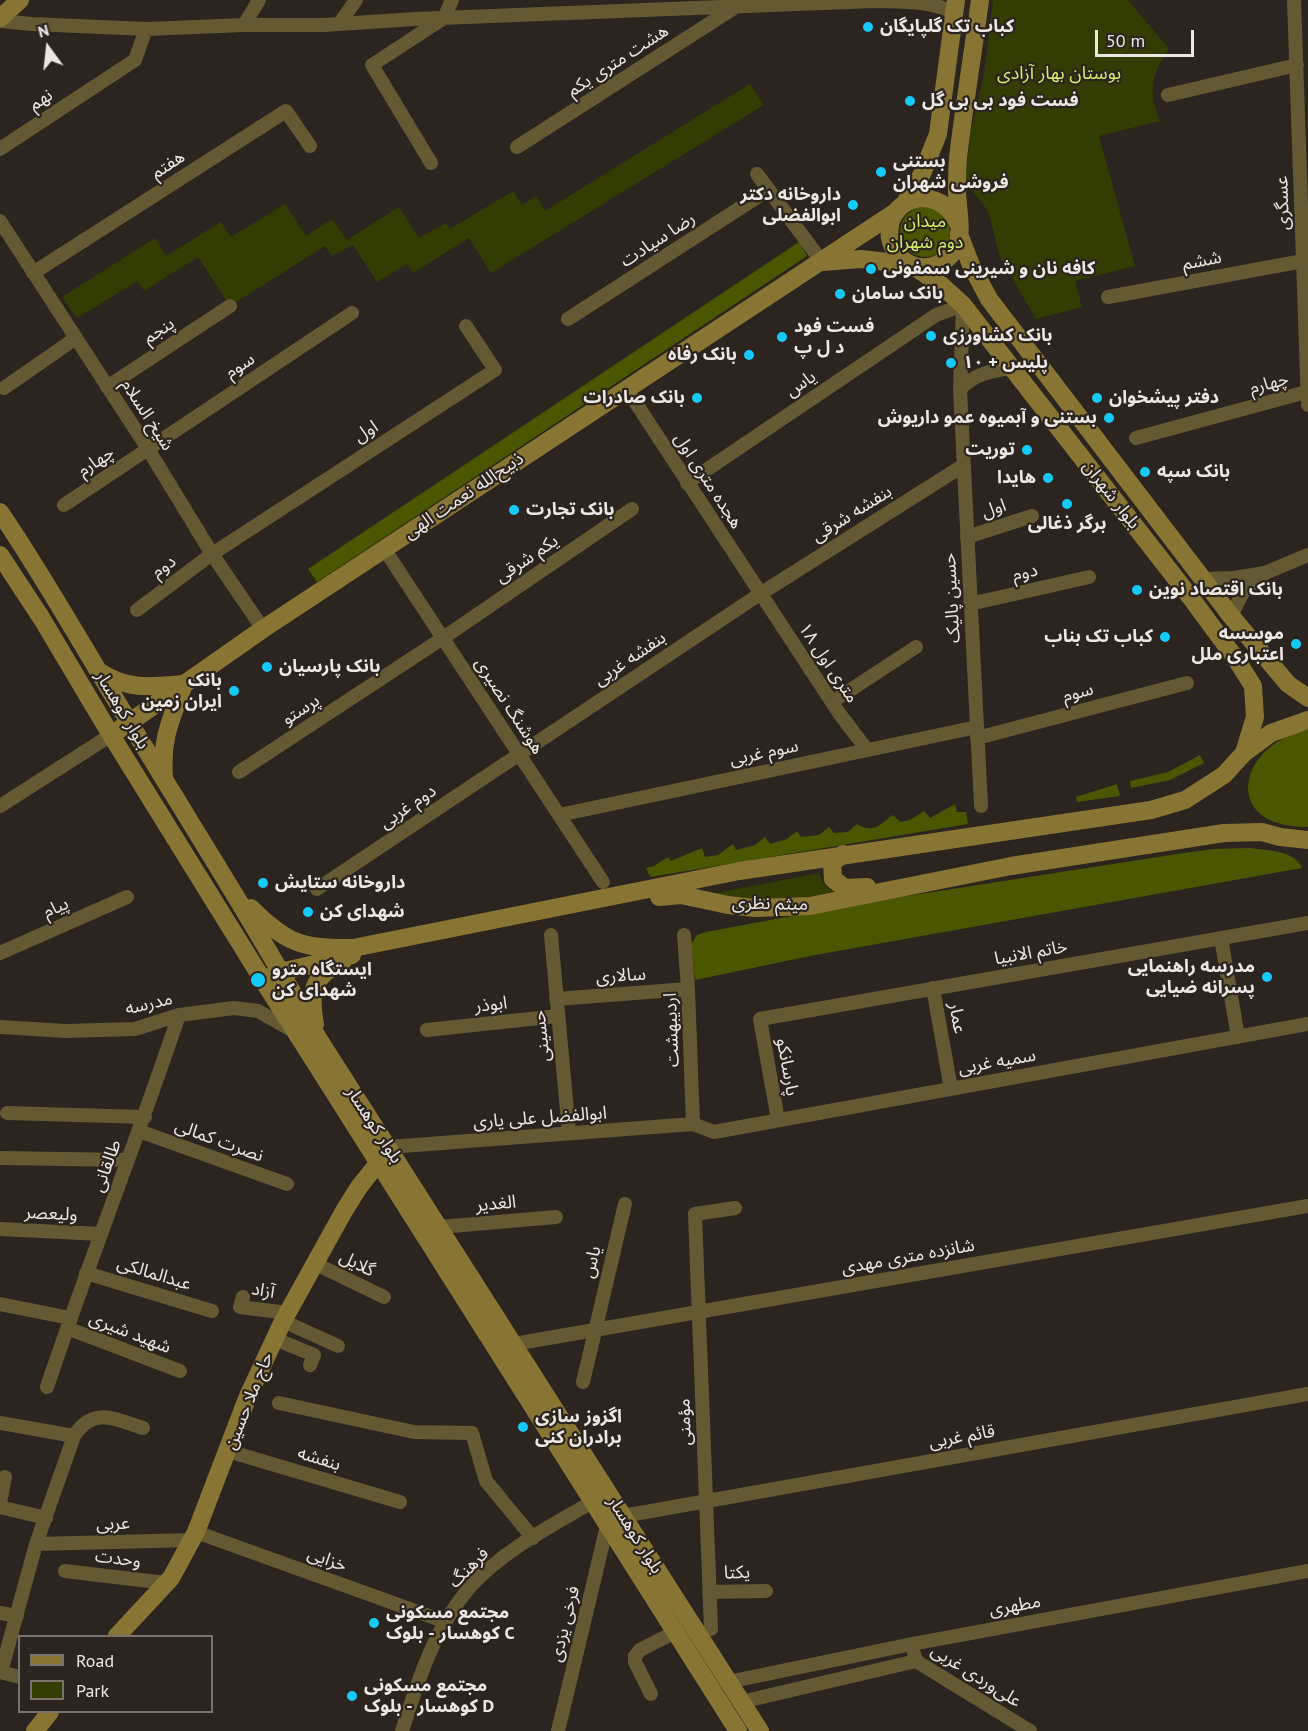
<!DOCTYPE html>
<meta charset="utf-8">
<style>
body{margin:0}
#map{position:relative;width:1308px;height:1731px;overflow:hidden;background:#2c241e;font-family:"PT Sans",sans-serif}
canvas{display:block}
.legend{position:absolute;left:18px;top:1635px;width:195px;height:78px;box-sizing:border-box;background:#2c241e;border:2px solid #79726d;margin:0;padding:8px 10px;list-style:none;font-size:18px;color:#ede7e3}
.legend li{display:flex;align-items:center;gap:12px;height:30px}
.legend b{width:30px;border:2px solid #79726d}
.north{position:absolute;left:18px;top:18px;width:60px;height:60px;-webkit-text-stroke:4px #2c241e;paint-order:stroke;rotate:345deg;font-size:16px;font-weight:700;line-height:24px;text-align:center;color:#ede7e3}
.north::after{content:'';display:block;margin:auto;width:21px;height:27px;background:#ede7e3;clip-path:polygon(50% 0,100% 100%,50% 72%,0 100%)}
.scale{position:absolute;left:1095px;top:30px;width:99px;height:27px;box-sizing:border-box;border:3px solid #ede7e3;border-top:0;padding-left:8px;font-size:18px;line-height:21px;white-space:nowrap;color:#ede7e3;-webkit-text-stroke:4px #2c241e;paint-order:stroke}
</style>
<div id="map">
<canvas width="1308" height="1731"></canvas>
<ul class="legend">
<li><b style="height:8px;background:#887534"></b>Road</li>
<li><b style="height:16px;background:#333c02"></b>Park</li>
</ul>
<div class="north">N</div>
<div class="scale">50 m</div>
</div>
<script>
const ctx = document.querySelector('canvas').getContext('2d');
ctx.lineJoin = 'round';
function fillPath(path, color) {
  ctx.fillStyle = color;
  ctx.fill(path, 'evenodd');
}
function stroke(path, color, width, dash) {
  ctx.strokeStyle = color;
  ctx.lineWidth = width;
  ctx.lineCap = dash ? 'butt' : 'round';
  ctx.setLineDash(dash || []);
  ctx.stroke(path);
}
function write(font, color, halo, rows, align = 'center') {
  ctx.font = font + ' "PT Sans","Noto Sans Arabic",sans-serif';
  ctx.lineWidth = 4.5;
  ctx.setLineDash([]);
  ctx.textBaseline = 'middle';
  ctx.strokeStyle = halo;
  ctx.fillStyle = color;
  for (const [text, x, y, turn = 0] of rows) {
    ctx.save();
    ctx.translate(x, y);
    ctx.rotate((+turn || 0) * Math.PI / 180);
    ctx.textAlign = isNaN(turn) ? turn : align;
    if (halo) ctx.strokeText(text, 0, 0);
    ctx.fillText(text, 0, 0);
    ctx.restore();
  }
}
fillPath(new Path2D(`
 M993 0H1128L1169 49C1151 75 1148 91 1160 121L1099 136 1135 266 1075 281 1082 307 1036 319 1000 257 988 211 965 181 971 130 984 75Z
 M750 84 764 105 491 273 469 238 413 273 407 264 377 282 353 245 332 256 325 246 230 306 198 257 144 291 138 281 77 318 62 297 155 238 166 256 221 222 231 237 285 204 306 236 332 219 347 240 399 207 419 238 446 223 450 229 513 191 522 205 536 196 545 211Z
 M819 873C824 888 829 891 845 892L817 897 770 901 711 894Z`), '#333c02');
fillPath(new Path2D(`
 M900 232a25 25 0 1 1 50 0a25 25 0 1 1-50 0Z
 M799 242 807 256 317 582 308 569Z
 M1308 730V827C1219 828 1238 743 1308 730Z
 M1200 755 1204 763 1170 780 1131 788 1130 781 1168 772Z
 M1117 784 1120 796 1077 802 1076 797Z
 M955 804 957 812H966L968 824 650 877 646 868 654 866 668 857 671 861 702 848 705 857 718 855 733 844 736 850 755 845 765 837 770 844 787 839 797 831 801 837 819 835 829 827 834 833 848 832 857 824C874 834 879 825 893 815L900 822 910 820 924 811 930 818Z
 M1249 848C1265 850 1295 850 1302 868L810 956 695 980 691 944 697 935 706 932 862 903 1177 854 1213 849Z`), '#4a5700');
stroke(new Path2D(`
 M1294 0 1308 405
 M0 21 32 24 146 29 244 25H324L415 19 874 1C899 2 932 0 954 13
 M339 24 356 0
 M244 25 259 0
 M1168 95 1297 65
 M517 147 737 6
 M0 149 135 60 146 29
 M431 163 372 65 444 18 452 0
 M757 174 822 262
 M0 221 148 449 212 554 263 629
 M33 273 286 111 310 146
 M1108 297 1303 261
 M568 319 768 190
 M107 387 230 306
 M4 388 76 338
 M626 388 839 713 867 750
 M960 389C975 374 990 371 1011 368
 M1136 438 1306 392
 M687 483 936 315 963 305 960 389 981 806
 M64 505 352 313
 M967 537 1032 516
 M385 550 603 882
 M1202 579 1234 578 1265 573 1308 555
 M970 604 1089 577
 M137 610 212 554 495 370 466 326
 M1231 616 1243 592 1265 573
 M832 702 916 647
 M977 738 1187 683
 M239 772 443 638 632 509
 M0 806 111 735
 M559 815 977 727
 M317 889 760 594 964 465
 M551 935 569 1133
 M684 935 688 989 693 1124
 M1221 938 1238 1037
 M0 953 127 897
 M933 988 951 1089
 M556 999 688 989
 M0 1027 66 1031 135 1029 179 1015 234 1008 258 1011 295 1032
 M427 1030 558 1016
 M7 1113 145 1117
 M778 1120 760 1019 1308 923
 M139 1131 287 1184
 M389 1147 693 1124 714 1132 1308 1024
 M0 1158 128 1160
 M440 1227 556 1217
 M0 1229 101 1234
 M314 1263 384 1297
 M86 1273 212 1311
 M243 1297 240 1307 288 1313
 M0 1304 70 1318
 M283 1321 338 1346
 M67 1328 180 1371
 M275 1339 314 1355 310 1365
 M514 1344 1308 1206
 M583 1382 625 1204
 M47 1387C89 1262 137 1140 179 1015
 M279 1403 414 1432 472 1433 486 1481 533 1538
 M0 1423 74 1436
 M228 1451 400 1502
 M0 1503 5 1477
 M0 1507 46 1518
 M623 1516 1308 1394
 M196 1532 446 1622
 M36 1544 192 1540
 M65 1571 166 1583
 M709 1592 766 1591
 M0 1613 17 1616
 M711 1629 695 1214 735 1208
 M914 1654 916 1661 1030 1731
 M0 1672 20 1677
 M1 1672 36 1544 74 1436C93 1406 114 1419 143 1428
 M728 1682 912 1644 1308 1571
 M651 1694 635 1662V1656L640 1650 675 1632
 M741 1702 916 1661
 M402 1731C418 1680 435 1627 471 1586 504 1550 551 1526 592 1502
 M558 1731 607 1526`), '#645932', 14);
stroke(new Path2D(`
 M0 18 20 0
 M905 203 922 174 938 134 956 0
 M958 223C937 178 879 201 891 242 894 252 902 261 912 265 929 272 950 262 957 245 963 229 957 207 957 190 957 180 957 169 958 158 964 106 973 53 980 0
 M959 234 971 265 989 299 1231 616 1288 684 1308 698
 M822 262 861 259 912 265 941 285 963 305 1191 598 1236 659 1253 686 1255 717 1244 753
 M0 512C47 581 87 654 131 725 194 829 259 931 318 1038L760 1731
 M0 555 42 619 111 735 261 977 738 1731
 M100 672C128 690 150 687 182 684
 M120 729 263 629 897 211
 M164 777C161 737 171 720 184 684
 M843 854 832 863 833 879 845 888 867 887
 M659 897 681 895 728 905 755 908 810 906 1011 866 1224 833 1262 832 1280 837 1308 840
 M251 908C287 944 303 949 353 948L739 871 1151 810 1185 800 1224 775 1244 753 1271 733 1308 720
 M271 976 281 972 352 955
 M315 1024C309 991 312 977 343 961
 M117 1636 171 1578 196 1532 248 1396 283 1321 344 1211 359 1187 379 1162
 M35 1731 50 1712`), '#887534', 18);
for (const [x, y, r, color] of [
 [868,27,6,"#14cafb"],
 [910,101,6,"#14cafb"],
 [881,172,6,"#14cafb"],
 [853,205,6,"#14cafb"],
 [871,269,6,"#14cafb"],
 [840,294,6,"#14cafb"],
 [931,336,6,"#14cafb"],
 [782,337,6,"#14cafb"],
 [749,355,6,"#14cafb"],
 [951,363,6,"#14cafb"],
 [697,398,6,"#14cafb"],
 [1097,398,6,"#14cafb"],
 [1109,418,6,"#14cafb"],
 [1027,450,6,"#14cafb"],
 [1145,472,6,"#14cafb"],
 [1048,478,6,"#14cafb"],
 [1067,504,6,"#14cafb"],
 [514,510,6,"#14cafb"],
 [1137,590,6,"#14cafb"],
 [1165,637,6,"#14cafb"],
 [1296,644,6,"#14cafb"],
 [267,667,6,"#14cafb"],
 [234,691,6,"#14cafb"],
 [263,883,6,"#14cafb"],
 [308,912,6,"#14cafb"],
 [1267,977,6,"#14cafb"],
 [258,980,8,"#14cafb"],
 [523,1427,6,"#14cafb"],
 [374,1623,6,"#14cafb"],
 [352,1696,6,"#14cafb"]
]) {
  const dot = new Path2D();
  dot.arc(x, y, r, 0, 2 * Math.PI);
  ctx.fillStyle = color;
  ctx.fill(dot);
  stroke(dot, '#2c241e', 2);
}
write('bold 18px', '#ede7e3', '#2c241e', [
 ["کباب تک گلپایگان",880,27],
 ["فست فود بی بی گل",922,101],
 ["بستنی",893,162],
 ["فروشی شهران",893,183],
 ["داروخانه دکتر",841,195,"right"],
 ["ابوالفضلی",841,216,"right"],
 ["کافه نان و شیرینی سمفونی",883,269],
 ["بانک سامان",852,294],
 ["فست فود",794,327],
 ["د ل پ",794,348],
 ["بانک کشاورزی",943,336],
 ["بانک رفاه",737,355,"right"],
 ["پلیس + ۱۰",963,363],
 ["بانک صادرات",685,398,"right"],
 ["دفتر پیشخوان",1109,398],
 ["بستنی و آبمیوه عمو داریوش",1097,418,"right"],
 ["توریت",1015,450,"right"],
 ["بانک سپه",1157,472],
 ["هایدا",1036,478,"right"],
 ["بانک تجارت",526,510],
 ["برگر ذغالی",1067,524,"center"],
 ["بانک اقتصاد نوین",1149,590],
 ["موسسه",1284,634,"right"],
 ["اعتباری ملل",1284,655,"right"],
 ["کباب تک بناب",1153,637,"right"],
 ["بانک پارسیان",279,667],
 ["بانک",222,681,"right"],
 ["ایران زمین",222,702,"right"],
 ["داروخانه ستایش",275,883],
 ["شهدای کن",320,912],
 ["مدرسه راهنمایی",1255,967,"right"],
 ["پسرانه ضیایی",1255,988,"right"],
 ["ایستگاه مترو",272,970],
 ["شهدای کن",272,991],
 ["اگزوز سازی",535,1417],
 ["برادران کنی",535,1438],
 ["مجتمع مسکونی",386,1613],
 ["کوهسار - بلوک C",386,1634],
 ["مجتمع مسکونی",364,1686],
 ["کوهسار - بلوک D",364,1707]
], 'left');
write('18px', '#ede7e3', '#2c241e', [
 ["هشت متری یکم",618,61,-33],
 ["نهم",41,100,-33],
 ["هفتم",168,165,-33],
 ["عسگری",1283,203,-92],
 ["رضا سیادت",658,240,-33],
 ["ششم",1202,261,-11],
 ["پنجم",159,331,-33],
 ["سوم",240,366,-34],
 ["یاس",801,384,-34],
 ["چهارم",1269,384,-15],
 ["شیخ السلام",147,415,57],
 ["اول",366,432,-33],
 ["چهارم",96,462,-34],
 ["هجده متری اول",708,481,57],
 ["بلوار شهران",1111,495,52],
 ["ذبیح‌الله نعمت الهی",464,496,-34],
 ["اول",994,509,-19],
 ["بنفشه شرقی",852,514,-32],
 ["یکم شرقی",527,559,-34],
 ["دوم",164,567,-36],
 ["دوم",1025,573,-13],
 ["حسین پالیک",952,598,-93],
 ["بنفشه غربی",630,659,-34],
 ["۱۸ متری اول",828,663,56],
 ["سوم",1078,693,-15],
 ["هوشنگ نصیری",509,706,57],
 ["بلوار کوهسار",122,710,59],
 ["پرستو",301,710,-33],
 ["سوم غربی",764,753,-12],
 ["دوم غربی",408,807,-34],
 ["میثم نظری",770,904,1],
 ["پیام",56,908,-24],
 ["خاتم الانبیا",1031,953,-10],
 ["سالاری",621,976,-4],
 ["مدرسه",149,1004,-13],
 ["ابوذر",491,1005,-6],
 ["عمار",957,1018,80],
 ["اردیبهشت",672,1030,-92],
 ["حسینی",542,1036,-96],
 ["سمیه غربی",997,1062,-10],
 ["پارسانکو",787,1067,80],
 ["ابوالفضل علی یاری",540,1118,-4],
 ["بلوار کوهسار",374,1125,57],
 ["نصرت کمالی",219,1141,20],
 ["طالقانی",107,1166,-70],
 ["الغدیر",496,1204,-5],
 ["ولیعصر",51,1214,3],
 ["شانزده متری مهدی",908,1257,-10],
 ["یاس",592,1262,-76],
 ["گلایل",357,1264,26],
 ["عبدالمالکی",154,1274,17],
 ["آزاد",263,1291,10],
 ["شهید شیری",130,1333,21],
 ["حاج ملا حسین",249,1401,-68],
 ["مؤمنی",685,1422,-92],
 ["قائم غربی",962,1437,-10],
 ["بنفشه",319,1459,17],
 ["عربی",113,1524,-2],
 ["بلوار کوهسار",635,1535,58],
 ["وحدت",118,1559,7],
 ["خزایی",327,1560,20],
 ["فرهنگ",469,1568,-45],
 ["یکتا",737,1573,-2],
 ["مطهری",1015,1606,-10],
 ["فرخی یزدی",565,1624,-76],
 ["علی‌وردی غربی",976,1676,32]
]);
write('18px', '#d5ef6d', '#2c241e', [
 ["بوستان بهار آزادی",1059,74],
 ["میدان",925,222],
 ["دوم شهران",925,243]
]);
</script>
